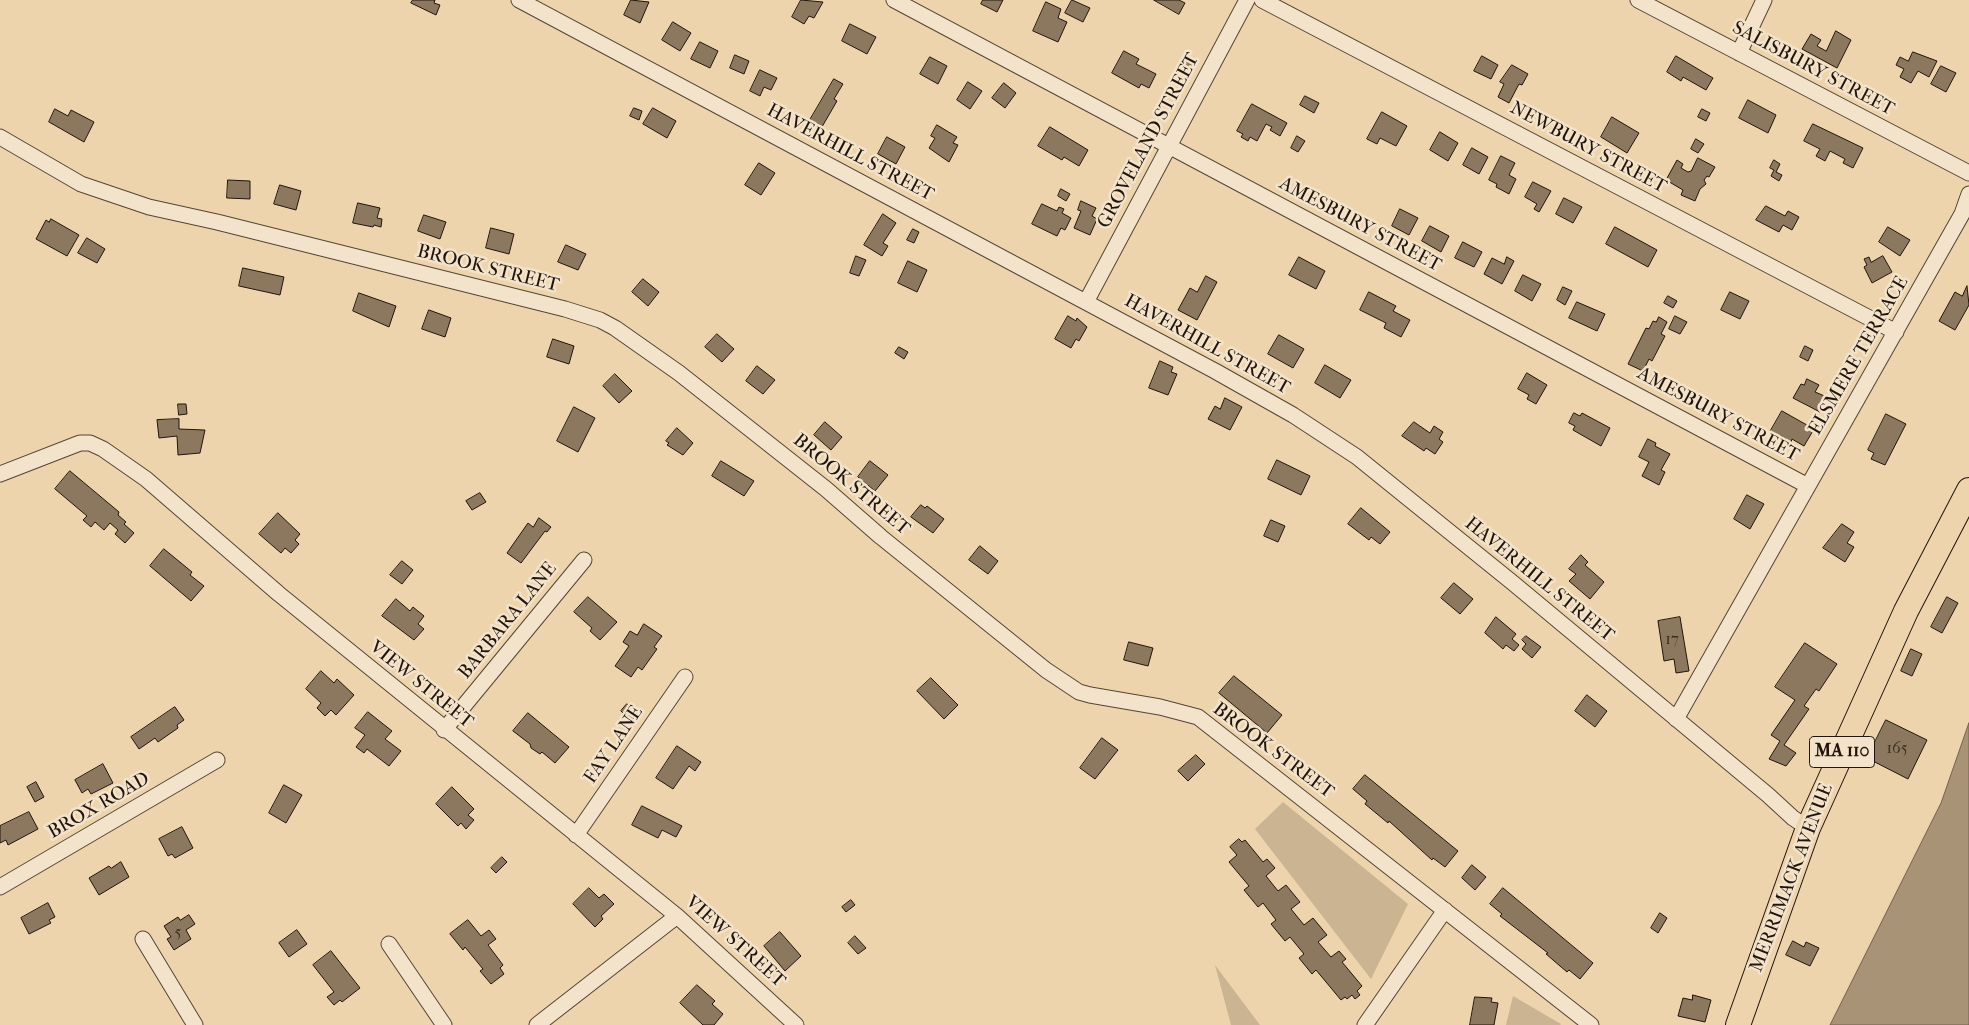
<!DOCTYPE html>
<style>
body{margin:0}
canvas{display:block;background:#edd4ad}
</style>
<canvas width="1969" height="1025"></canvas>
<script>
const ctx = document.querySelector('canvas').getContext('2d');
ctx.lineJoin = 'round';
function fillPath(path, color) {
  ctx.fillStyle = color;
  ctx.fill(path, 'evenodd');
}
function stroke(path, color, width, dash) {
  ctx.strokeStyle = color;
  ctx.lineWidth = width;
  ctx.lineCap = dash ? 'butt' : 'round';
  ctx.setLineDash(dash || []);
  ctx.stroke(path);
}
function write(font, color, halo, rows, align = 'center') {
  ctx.font = font + ' "IM FELL French Canon",serif';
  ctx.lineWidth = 5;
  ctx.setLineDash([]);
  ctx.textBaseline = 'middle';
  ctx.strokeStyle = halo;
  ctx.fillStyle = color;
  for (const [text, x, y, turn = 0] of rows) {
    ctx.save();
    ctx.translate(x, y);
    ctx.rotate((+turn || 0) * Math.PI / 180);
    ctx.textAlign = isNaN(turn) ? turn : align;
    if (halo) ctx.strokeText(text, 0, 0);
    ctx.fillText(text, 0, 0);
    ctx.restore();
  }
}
fillPath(new Path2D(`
 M1283 802 1408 904 1371 979 1255 829Z
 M1215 965 1260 1025H1231Z
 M1513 996 1561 1024 1560 1025H1506Z`), '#cab491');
const water = new Path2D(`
 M1969 723V1025H1830L1941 803Z`);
fillPath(water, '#a89376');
stroke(water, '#72614b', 1);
const building = new Path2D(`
 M413 0H435L434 3 440 5 436 15 411 3Z
 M631 0 649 2 640 23 624 15Z
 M801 0 823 2 814 18 809 16 804 24 792 17Z
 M983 0H1003L997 12 981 4Z
 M1072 0 1090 8 1083 22 1065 13Z
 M1154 0H1179L1185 3 1179 14Z
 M1046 2 1061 9 1058 18 1067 22 1058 42 1033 31Z
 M673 22 691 33 680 51 662 40Z
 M850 24 876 37 867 54 842 41Z
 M1836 31 1851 40 1837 68 1802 49 1811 34 1821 40 1817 46 1826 51Z
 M700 42 718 51 710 68 691 59Z
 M1124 51 1139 59 1136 64 1156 74 1149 88 1141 84 1139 88 1112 73Z
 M1913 52 1937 61 1929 77 1918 71 1911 83 1900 77 1904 69 1896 65 1900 57 1908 61Z
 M735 55 749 61 744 74 730 68Z
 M1482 56 1498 65 1491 79 1474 71Z
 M1676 56 1713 78 1706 90 1683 77 1681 81 1667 72Z
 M930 57 947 66 938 84 920 74Z
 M1188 57 1196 62 1190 72 1182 68Z
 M1512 65 1528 74 1522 85 1519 84 1509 103 1498 97 1504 84 1500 82Z
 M1941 66 1956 73 1946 92 1931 84Z
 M760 70 777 78 771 90 764 87 760 96 750 91Z
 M834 79 843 84 834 99 837 101 819 132 807 125Z
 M968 82 982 91 970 109 957 100Z
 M1004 83 1016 93 1005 108 992 98Z
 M1305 96 1319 103 1314 113 1300 105Z
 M1748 100 1776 115 1768 133 1739 118Z
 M1252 104 1287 123 1280 136 1270 130 1272 127 1266 124 1257 141 1250 137 1248 141 1241 137 1243 134 1237 131Z
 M634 108 642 111 639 120 630 116Z
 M653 108 676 121 667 138 643 124Z
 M55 109 68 116 71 110 94 122 84 142 49 122Z
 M1702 109 1710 113 1706 121 1698 117Z
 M1382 112 1407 126 1396 146 1380 138 1377 144 1367 139Z
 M1612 117 1639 133 1627 153 1601 137Z
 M1813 124 1863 148 1853 168 1843 163 1845 159 1830 151 1825 161 1816 156 1820 149 1804 141Z
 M937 125 957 137 953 143 958 145 949 162 929 148 935 138 931 136Z
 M1050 127 1088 150 1079 166 1064 157 1062 160 1038 146Z
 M1440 132 1458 143 1448 161 1430 150Z
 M1297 136 1305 141 1298 152 1291 148Z
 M887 137 905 147 896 164 878 154Z
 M1696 139 1704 144 1698 153 1691 149Z
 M1472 148 1488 157 1479 174 1463 165Z
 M1501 156 1515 163 1509 175 1516 179 1509 194 1496 187 1497 184 1489 180Z
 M1698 158 1715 167 1709 177 1707 176 1704 180 1706 184 1700 189 1695 201 1681 195 1683 190 1666 180 1677 160 1683 164 1681 168 1688 172 1691 171Z
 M1774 160 1780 164 1776 172 1782 175 1779 181 1771 176 1774 170 1770 168Z
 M759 163 775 173 761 195 745 185Z
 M228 180 250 181V199L227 198Z
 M1533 182 1551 191 1539 212 1534 209 1537 204 1525 197Z
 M280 185 301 191 296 210 274 204Z
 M1061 189 1070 194 1066 201 1058 196Z
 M1564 198 1582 207 1573 223 1556 214Z
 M1081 201 1096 208 1092 216 1097 219 1090 235 1074 228 1081 211 1078 210Z
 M358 203 380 208 377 218 382 219 381 227 374 225 373 227 353 223Z
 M1042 204 1057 211 1059 207 1064 209 1062 213 1071 218 1065 230 1061 228 1057 236 1032 224Z
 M1766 206 1785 216 1788 211 1799 217 1792 230 1783 225 1779 232 1756 220Z
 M1400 209 1418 218 1409 235 1392 226Z
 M883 214 896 223 883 243 888 246 882 256 864 245Z
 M424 215 446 222 440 239 418 231Z
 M51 219 79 235 67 256 36 239 46 220 49 222Z
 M1430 226 1449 236 1441 252 1422 241Z
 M1615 227 1657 250 1648 267 1606 244Z
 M1888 227 1910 240 1900 256 1879 242Z
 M491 228 514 234 509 254 486 248Z
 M913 229 919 232 914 243 907 240Z
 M87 238 105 249 97 263 78 253Z
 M1463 242 1482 252 1474 267 1455 258Z
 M566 245 586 254 578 270 558 262Z
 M856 256 866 260 859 276 850 273Z
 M1883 256 1892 272 1872 283 1864 267 1867 265 1864 259 1869 257 1871 262Z
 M1299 257 1325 271 1316 289 1289 275Z
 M1507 257 1514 261 1502 284 1484 274 1492 258 1504 264Z
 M908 261 927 270 917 292 898 283Z
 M243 268 284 277 280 295 239 286Z
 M1523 275 1541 284 1532 301 1515 291Z
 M1206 276 1217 282 1197 320 1178 310 1190 288 1197 292Z
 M643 279 659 292 648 306 632 292Z
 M1967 286 1969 305 1955 330 1939 321 1955 292 1962 296Z
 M1563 287 1572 291 1565 305 1557 300Z
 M1369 292 1396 306 1393 311 1410 320 1401 337 1384 328 1386 323 1360 310Z
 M1730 292 1749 301 1740 319 1721 310Z
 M359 293 396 306 389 327 353 311Z
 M1668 296 1677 301 1673 308 1664 303Z
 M1577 302 1605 314 1597 331 1569 318Z
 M429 310 451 318 445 337 422 329Z
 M1068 316 1076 321 1077 318 1087 327 1079 341 1076 339 1071 348 1055 339Z
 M1675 316 1687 322 1680 334 1669 329Z
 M1659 317 1667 322 1661 334 1665 336 1652 361 1649 359 1643 371 1628 364 1646 328 1649 329 1653 321 1656 322Z
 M717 334 734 349 722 362 705 347Z
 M1279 335 1304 349 1293 368 1268 354Z
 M553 339 574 346 569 364 547 357Z
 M1805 346 1813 350 1808 361 1800 357Z
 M899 347 908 352 904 359 895 353Z
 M1160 361 1173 367 1171 372 1177 374 1168 395 1149 388Z
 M1325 365 1351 380 1340 398 1315 383Z
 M757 366 775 380 763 394 746 381Z
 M1527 373 1547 385 1536 404 1527 399 1529 395 1518 389Z
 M615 374 632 391 619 403 603 386Z
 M1807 379 1819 385 1815 392 1827 397 1820 412 1793 398 1801 384 1804 385Z
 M1225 398 1242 407 1230 430 1208 419 1215 406 1220 409Z
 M178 404H186L187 414 179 415Z
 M574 407 595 418 578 452 557 441Z
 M1782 411 1814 429 1804 446 1792 439 1791 442 1781 436 1780 438 1770 432Z
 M1574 413 1580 416 1582 413 1610 428 1601 446 1573 430 1575 426 1569 423Z
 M1886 414 1906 424 1885 465 1871 459 1874 453 1868 450Z
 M179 419V429L205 430 200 453 178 455 177 436 159 438 157 420Z
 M825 422 842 437 831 450 814 435Z
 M1414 422 1430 433 1434 426 1443 432 1439 439 1443 442 1435 454 1426 448 1424 451 1402 436Z
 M677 428 693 443 683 455 667 445 669 443 666 441Z
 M1648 439 1656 443 1655 446 1670 454 1661 470 1665 472 1659 485 1642 476 1649 462 1639 457Z
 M1277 460 1310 476 1301 495 1268 479Z
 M721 461 754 481 744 496 712 476Z
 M870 461 888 475 875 491 858 477Z
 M70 471 119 512 118 515 126 522 124 524 134 533 125 543 115 534 118 530 110 523 104 530 95 522 91 527 83 520 87 516 55 489Z
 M480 493 486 502 472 510 466 501Z
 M1747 495 1764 504 1750 529 1734 519Z
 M921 505 925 508 927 506 944 519 933 533 911 517Z
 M1361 508 1390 532 1380 544 1371 537 1369 540 1348 524Z
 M278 513 300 534 295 540 299 544 291 553 285 548 281 553 259 534Z
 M539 518 551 527 547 532 545 531 521 563 507 553 528 523 533 527Z
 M1271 520 1285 526 1278 542 1264 536Z
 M1842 524 1854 532 1847 543 1854 547 1845 562 1823 548Z
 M980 546 998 561 988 574 969 560Z
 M164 549 192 572 190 575 204 586 191 601 150 566Z
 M1581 555 1588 562 1585 565 1604 582 1590 599 1569 581 1576 574 1569 569Z
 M402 561 413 570 402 584 390 575Z
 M1454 583 1473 599 1460 614 1441 598Z
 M588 597 617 622 600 640 590 631 592 628 574 612Z
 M1947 597 1958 603 1942 633 1931 627Z
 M396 599 410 611 413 607 424 616 418 624 424 629 414 640 382 616Z
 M1496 617 1516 634 1512 639 1519 645 1514 651 1506 645 1503 649 1485 633Z
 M1680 617 1689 671 1676 673 1674 659 1664 661 1658 621Z
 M644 624 662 636 654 647 657 649 642 670 638 667 631 677 615 666 629 646 623 642 630 631 637 635Z
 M1526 636 1541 647 1532 658 1522 649 1526 644 1522 640Z
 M1129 642 1153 648 1148 666 1124 660Z
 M1805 643 1837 664 1819 691 1816 689 1804 706 1809 709 1784 745 1796 753 1786 766 1769 759 1780 741 1771 735 1795 700 1775 687Z
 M1911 649 1922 654 1912 676 1901 671Z
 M321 671 334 683 337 679 354 695 336 715 331 710 325 716 317 708 321 703 306 689Z
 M1234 676 1282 715 1267 733 1219 693Z
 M931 678 958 705 944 719 917 691Z
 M1587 695 1607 711 1595 727 1575 711Z
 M627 704 638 713 631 721 621 711Z
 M175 707 184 720 177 725 178 728 158 742 155 738 139 749 131 737Z
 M368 712 392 731 385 739 401 751 389 766 367 749 364 753 356 747 365 735 355 728Z
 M528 713 569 747 555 763 542 752 540 754 531 748 530 744 513 731Z
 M1886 720 1927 740 1908 779 1867 758Z
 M1102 738 1118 750 1095 779 1080 768Z
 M677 746 701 762 695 771 689 766 673 789 656 778Z
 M1196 755 1205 764 1188 781 1178 771Z
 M103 764 113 783 91 794 88 789 82 793 75 780Z
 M1365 775 1458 851 1445 867 1433 858 1432 860 1389 821 1388 823 1365 804 1367 801 1353 789Z
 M36 782 44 797 35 802 27 787Z
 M284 785 302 795 286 823 269 813Z
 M452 787 474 809 468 815 474 820 466 829 461 823 458 826 436 804Z
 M642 806 682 826 676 837 662 830 658 838 632 825Z
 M29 812 38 829 8 845 6 840 0 843V826Z
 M182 827 193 848 175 858 172 854 168 856 159 839Z
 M1239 839 1242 842 1245 840 1263 862 1267 859 1275 868 1266 876 1278 891 1286 885 1300 902 1291 909 1304 925 1313 918 1327 935 1318 942 1331 957 1339 951 1346 959 1342 962 1362 986 1357 991 1360 995 1355 999 1352 995 1347 999 1345 997 1341 1000 1316 970 1312 974 1299 958 1304 954 1290 937 1285 941 1271 924 1276 920 1263 903 1258 907 1244 890 1249 886 1229 862 1237 855 1230 847Z
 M502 857 507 862 496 873 491 868Z
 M121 862 129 877 99 895 89 878 109 866 111 868Z
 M1472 865 1486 877 1475 890 1462 878Z
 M589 888 599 898 604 894 614 904 601 916 603 919 595 927 573 904Z
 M1503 888 1593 963 1580 979 1569 970 1567 972 1546 954 1548 953 1500 916 1502 914 1490 904Z
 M851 900 855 905 846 912 842 907Z
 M48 903 55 917 49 920 51 923 29 934 21 918Z
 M1660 913 1667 918 1658 933 1651 928Z
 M189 915 195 924 186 930 191 939 174 950 167 939 171 937 164 926 178 917 180 920Z
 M468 920 481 936 489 930 496 939 488 945 503 965 500 968 504 974 491 984 480 971 483 969 465 947 463 950 450 934Z
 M297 930 307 944 289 957 279 943Z
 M780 932 801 956 785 971 764 946Z
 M855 936 866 948 858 954 848 943Z
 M1793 941 1804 947 1806 942 1819 948 1810 966 1786 955Z
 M331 951 360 988 342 1002 340 1000 334 1005 327 997 334 992 313 965Z
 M697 985 715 1001 712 1004 723 1014 714 1025H703L680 1003Z
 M1693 995 1711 1000 1705 1022 1678 1016 1683 998 1692 1000Z
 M1475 997 1492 998 1491 1002 1498 1003 1494 1025H1470Z`);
fillPath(building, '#8b785f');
stroke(building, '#21150b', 1);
const minor = new Path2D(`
 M519 0 1215 371 1293 415 1357 457 1513 583 1768 795 1793 818 1808 828
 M894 0 1808 486
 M1262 0 1896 332
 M1638 0 1969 173
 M1739 53 1764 0
 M0 137 81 184 149 207 217 222 565 309 600 320 615 328 679 373 826 489 881 537 1046 670 1079 692 1090 695 1160 707 1198 717 1591 1025
 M1086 302 1247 0
 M0 474 80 443H90L103 449 146 479 279 594 677 916 796 1025
 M1676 719 1962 214 1969 194
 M444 730 584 560
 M576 835 685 677
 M0 887 217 760
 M143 939 195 1025
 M389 944 444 1025
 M537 1025 677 916
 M1365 1025 1445 910`);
const primary = new Path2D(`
 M1738 1025 1808 828 1906 611 1969 490`);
stroke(minor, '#544534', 17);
stroke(primary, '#21150b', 26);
stroke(minor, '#f3e3ca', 15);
stroke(primary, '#edd4ad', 24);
write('16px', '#3c2e20', null, [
 ["17",1672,640],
 ["165",1897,749],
 ["5",178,933]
]);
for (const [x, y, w] of [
 [1842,752,65]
]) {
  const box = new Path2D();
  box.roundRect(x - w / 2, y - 15.5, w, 31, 4);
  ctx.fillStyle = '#f3e3ca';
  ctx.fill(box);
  stroke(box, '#21150b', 1);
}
write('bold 18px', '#21150b', null, [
 ["MA 110",1842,752]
]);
write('19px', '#21150b', '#f3e3ca', [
 ["SALISBURY STREET",1813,69,28],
 ["GROVELAND STREET",1149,141,-62],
 ["NEWBURY STREET",1588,148,28],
 ["HAVERHILL STREET",850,153,28],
 ["AMESBURY STREET",1360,225,28],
 ["BROOK STREET",488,269,14],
 ["HAVERHILL STREET",1207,345,29],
 ["ELSMERE TERRACE",1859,356,-60],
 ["AMESBURY STREET",1718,415,28],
 ["BROOK STREET",851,485,40],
 ["HAVERHILL STREET",1539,580,39],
 ["BARBARA LANE",508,621,-51],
 ["VIEW STREET",421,685,39],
 ["FAY LANE",614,745,-56],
 ["BROOK STREET",1273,751,37],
 ["BROX ROAD",99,806,-30],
 ["MERRIMACK AVENUE",1792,878,-69],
 ["VIEW STREET",735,942,42]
]);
</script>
